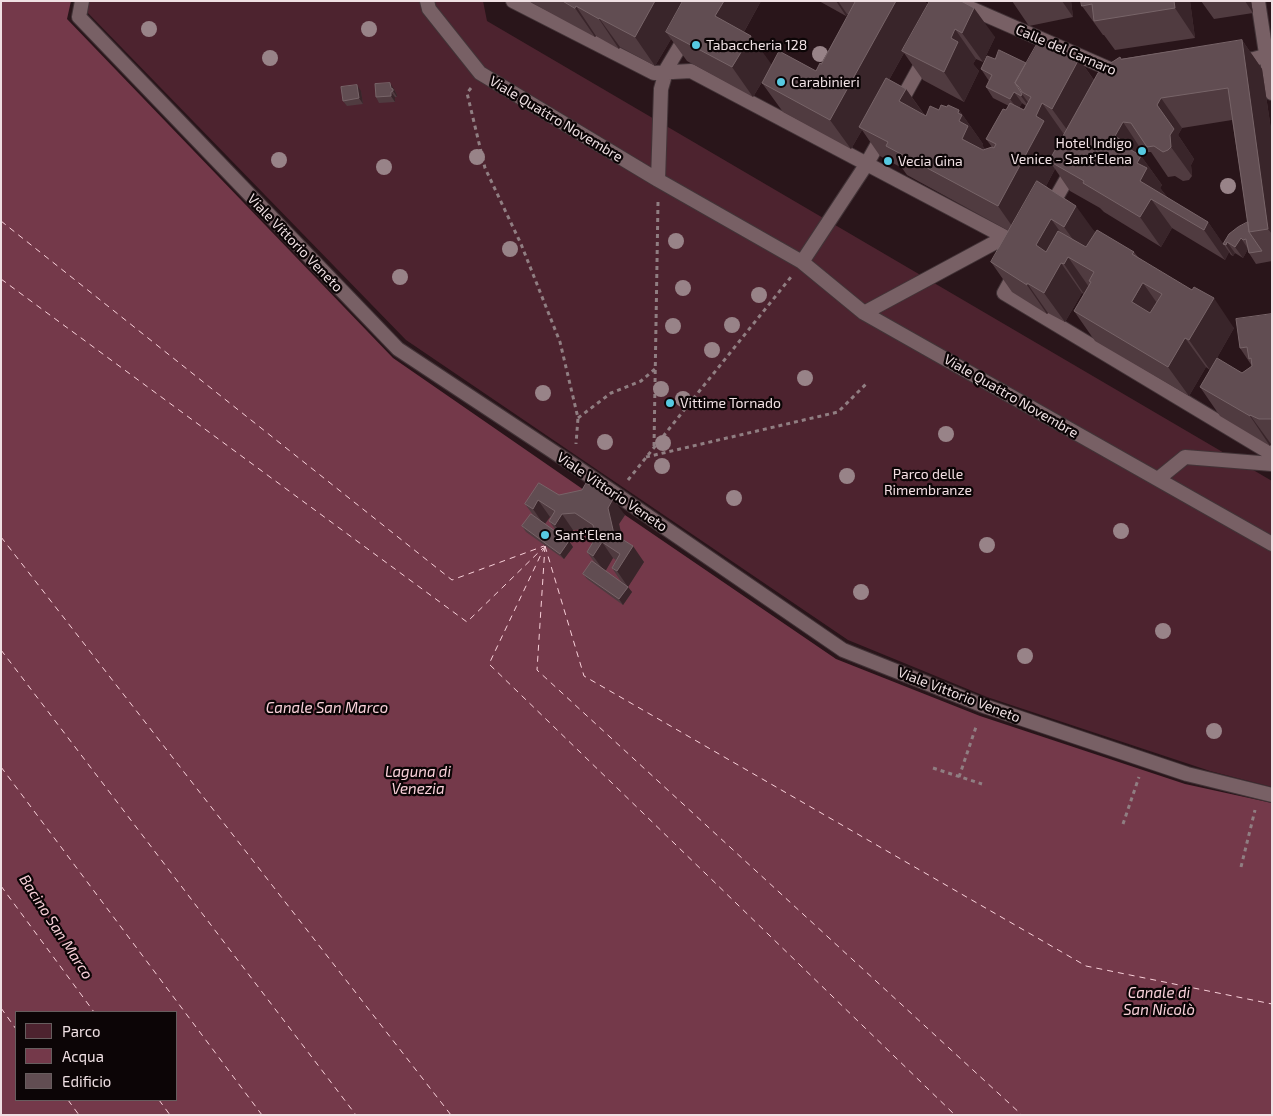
<!DOCTYPE html>
<meta charset="utf-8">
<style>
body{margin:0}
#map{position:relative;width:1273px;height:1116px;overflow:hidden;background:#29151a;font-family:"Exo 2",sans-serif}
canvas{display:block}
.frame{position:absolute;inset:0;border:2px solid #efe0e3;pointer-events:none}
.legend{position:absolute;left:15px;top:1011px;width:162px;height:90px;box-sizing:border-box;background:#0c0506;border:1px solid #675d5e;margin:0;padding:6px 9px;list-style:none;font-size:15px;color:#efe0e3}
.legend li{display:flex;align-items:center;gap:10px;height:25px}
.legend b{width:25px;border:1px solid #675d5e}
</style>
<div id="map">
<canvas width="1273" height="1116"></canvas>
<div class="frame"></div>
<ul class="legend">
<li><b style="height:14px;background:#4d232f"></b>Parco</li>
<li><b style="height:14px;background:#74394a"></b>Acqua</li>
<li><b style="height:14px;background:#614d52"></b>Edificio</li>
</ul>
</div>
<script>
const ctx = document.querySelector('canvas').getContext('2d');
ctx.lineJoin = 'round';
function fillPath(path, color) {
  ctx.fillStyle = color;
  ctx.fill(path, 'evenodd');
}
function stroke(path, color, width, dash) {
  ctx.strokeStyle = color;
  ctx.lineWidth = width;
  ctx.lineCap = dash ? 'butt' : 'round';
  ctx.setLineDash(dash || []);
  ctx.stroke(path);
}
function write(font, color, halo, rows, align = 'center') {
  ctx.font = font + ' "Exo 2",sans-serif';
  ctx.lineWidth = 4.5;
  ctx.setLineDash([]);
  ctx.textBaseline = 'middle';
  ctx.strokeStyle = halo;
  ctx.fillStyle = color;
  for (const [text, x, y, turn = 0] of rows) {
    ctx.save();
    ctx.translate(x, y);
    ctx.rotate((+turn || 0) * Math.PI / 180);
    ctx.textAlign = isNaN(turn) ? turn : align;
    if (halo) ctx.strokeText(text, 0, 0);
    ctx.fillText(text, 0, 0);
    ctx.restore();
  }
}
fillPath(new Path2D(`
 M89 1H483L487 21 1272 481V787L1210 771 987 697 848 640 406 340 87 12Z`), '#4d232f');
fillPath(new Path2D(`
 M1 1H71L67 19 393 358 597 499 625 515 836 659 980 716 1185 784 1272 803V1115H1ZM16 1012H176V1100H16Z`), '#74394a');
stroke(new Path2D(`
 M1 221 452 580 544 546
 M1 279 467 622 543 548
 M1 537 451 1115
 M545 546 584 676 1086 966 1272 1004
 M545 546 537 670 1022 1115
 M545 546 489 664 955 1115
 M1 650 356 1115
 M1 767 262 1115
 M1 886 94 1012
 M1 1008 16 1029
 M68 1100 79 1115
 M159 1100 170 1115`), '#f8d0d9', 1, [6, 5]);
const pedestrian = new Path2D(`
 M82 1 79 17 398 349 575 466 843 650 984 706 1187 774 1272 795
 M427 1 429 9 480 73 658 180 802 262 864 313 1272 544
 M513 1 654 73 691 71 1022 246
 M954 1 1121 74
 M1258 1 1272 93
 M1238 61 1254 59 1272 54
 M899 105 926 56
 M658 180 661 89 667 68 707 1
 M1049 210 1073 168
 M802 262 866 165 884 133
 M1016 271 1004 293 1272 454
 M864 313 1005 237
 M1158 479 1185 457 1272 464`);
stroke(pedestrian, '#423337', 16);
stroke(new Path2D(`
 M471 88 467 93 485 168 521 244 560 342 578 418 576 444
 M578 418 611 393 641 381 655 369
 M654 446 658 202
 M646 457 838 412 867 383
 M628 480 791 277
 M933 768 982 784
 M959 777 977 724
 M1123 824 1139 777
 M1241 867 1255 810`), '#907e82', 3, [4, 4]);
stroke(pedestrian, '#786065', 14);
ctx.fillStyle = '#988388';
for (const [x, y] of [
 [149,29],
 [369,29],
 [820,54],
 [270,58],
 [477,157],
 [279,160],
 [384,167],
 [1228,186],
 [676,241],
 [510,249],
 [400,277],
 [683,288],
 [759,295],
 [732,325],
 [673,326],
 [712,350],
 [805,378],
 [661,389],
 [543,393],
 [683,399],
 [946,434],
 [605,442],
 [663,443],
 [662,466],
 [847,476],
 [734,498],
 [1121,531],
 [987,545],
 [861,592],
 [1163,631],
 [1025,656],
 [1214,731]
]) {
  ctx.beginPath();
  ctx.arc(x, y, 8, 0, 2 * Math.PI);
  ctx.fill();
}
fillPath(new Path2D(`
 M531 1H761L744 32 751 36 771 65 816 71 821 64 849 15 847 14 846 16 819 1H925L928 6 995 37 983 62 976 59 973 64 979 71 964 102 923 80 904 53 889 80 906 89 924 114 926 116 947 107 959 110 983 144 982 145 985 149 992 147 986 139 1009 106 993 98 986 87 989 81 981 69 995 59 1026 63 1079 59 1094 80 1121 59 1242 40 1262 69 1272 136V261L1256 264 1249 253 1248 249 1243 258 1235 253 1233 256 1231 255 1229 252 1225 260 1172 228 1161 247 1104 212 1100 208 1070 191 1055 169 1046 186 1095 232 1134 252 1138 257 1234 328 1210 370 1206 367 1189 396 1095 341 1074 311 1084 294 1082 293 1065 322 1048 313 1047 314 1012 292 991 262 1009 231 907 175 902 168 880 156 862 130 851 149 783 112 762 83 765 77 753 97 687 61 671 39 655 66 620 47 619 49 596 36 595 37 532 3ZM1022 103 1026 106 1024 110 1019 108ZM1232 120 1248 222 1223 244 1208 222 1168 198 1160 188 1162 185 1141 156 1143 152H1151L1168 177 1175 176 1183 181 1189 180 1192 176 1191 165 1194 159 1178 135 1182 128ZM1063 133 1064 134 1059 142V141Z
 M1012 1H1071L1073 17 1029 26Z
 M1081 1H1190L1195 38 1115 50 1104 35H1103L1082 6Z
 M1201 1H1251L1253 13 1214 19Z
 M394 89 397 95V97H395V102L379 103 376 97Z
 M361 91 363 104 347 106 343 101Z
 M1272 314V445L1271 444 1270 446 1220 416 1200 387 1242 373 1252 366 1240 348Z
 M559 495 625 515 619 524 623 540 644 562 628 587 632 592 623 605 587 579 583 574 595 563 587 552 596 537 595 535 586 529 573 530 567 540 569 541 573 547 564 559 526 532 522 526 533 515 525 504ZM550 517H551L549 521 557 532 545 524ZM613 558 616 560 612 568 622 583 605 571Z`), '#503b40');
fillPath(new Path2D(`
 M655 1H692L666 32 671 39 655 66 635 37Z
 M724 1H761L736 46 715 16Z
 M836 1H838L847 14 846 16Z
 M896 1H925L929 8 902 51 904 53 862 128 859 127 862 130 851 149 830 120Z
 M1062 1H1071L1073 17Z
 M1174 1H1190L1195 38 1175 8Z
 M1245 1H1251L1253 13Z
 M576 6 596 36 595 37 575 8Z
 M974 8 995 37 983 62 962 33Z
 M599 18 620 47 619 49 599 19Z
 M955 29 976 59 973 64 979 71 964 102 944 72 951 38Z
 M751 36 772 65 753 97 732 67Z
 M1242 40 1262 69 1272 136V234L1268 229Z
 M1079 59 1100 89 1073 138 1052 109Z
 M390 83 394 89 397 95V97L391 88Z
 M357 85 361 91 363 104 359 98Z
 M906 89 927 119 899 101Z
 M391 92 395 97V102L391 96Z
 M1014 92 1022 103 1018 110 1010 99Z
 M1022 94 1030 105 1029 107 1021 96Z
 M1161 98 1182 128 1178 135 1194 159 1191 165 1192 176 1171 147 1157 105Z
 M1042 103 1063 133 1059 141 1065 150 1049 161 1055 169 1019 236 998 206 1036 116Z
 M959 110 983 144 982 145 989 155 962 139 958 113Z
 M1123 122 1143 152 1141 156 1162 185 1160 188 1168 198 1140 181 1115 136Z
 M1151 199 1172 228 1161 247 1140 217Z
 M1076 206 1097 235 1085 256 1064 227Z
 M1051 219 1072 248 1061 263 1082 293 1065 322 1044 293 1036 245Z
 M1208 222 1229 252 1225 260 1204 230Z
 M1241 238 1248 249 1243 258 1235 247Z
 M1227 242 1235 253 1233 256 1226 245Z
 M1068 257 1089 287 1084 294 1064 264Z
 M1027 283 1048 313 1047 314 1027 285Z
 M1143 283 1164 313 1153 332 1132 302Z
 M1214 298 1234 328 1210 370 1189 340Z
 M1185 338 1206 367 1189 396 1168 367Z
 M1250 415 1271 444 1270 446 1250 416Z
 M613 499 625 515 619 524 625 550 614 534 608 508Z
 M538 500 550 517 544 525 533 509Z
 M562 514 573 530 566 541 555 525Z
 M569 541 573 547 564 559 560 554Z
 M602 542 613 558 605 572 593 556Z
 M633 546 644 562 628 587 617 571Z
 M628 587 632 592 623 605 619 599Z`), '#39252a');
const building = new Path2D(`
 M563 1H655L635 37 599 18V19L576 6 575 8Z
 M683 1H724L715 16 751 36 732 67 666 32Z
 M856 1H896L830 120 762 83 779 51 816 71 820 63 821 64Z
 M930 1H961L974 8 962 33 955 29 951 38 958 42 944 72 902 51Z
 M1081 1H1174L1175 8 1094 21 1092 4 1082 6Z
 M1040 39 1079 59 1052 109 1042 103 1036 116 1044 121 998 206 886 146 888 142 859 127 886 78 906 89 899 101 926 116 930 106 939 110 941 105 947 107 948 105 959 110 958 113 962 115 959 121 968 126 962 139 983 150 992 147 994 148 996 144 986 139 1003 109 1006 110 1010 103 1024 110 1031 97 1022 92 1019 87 1015 83Z
 M1242 40 1268 229 1249 232 1228 88 1161 98 1157 105 1174 129 1170 135 1171 147 1168 150 1163 152 1154 146 1147 147 1131 123 1123 122 1115 136 1124 142 1123 145 1141 156 1137 163 1147 168 1140 181 1208 222 1204 230 1151 199 1140 217 1083 183 1084 181 1049 161 1098 73 1100 72V70L1120 57 1121 59Z
 M999 50 1026 63 1015 83 1022 94 1021 96 1014 92 1010 99 986 87 992 75 981 69 987 56 995 59Z
 M390 83 391 88 393 89V91L391 92V96L376 97 375 84Z
 M357 85 359 98 343 101 341 87Z
 M1037 181 1076 206 1064 227 1051 219 1036 245 1046 252 1058 231 1086 247 1097 230 1134 252 1132 254 1192 290 1194 287 1214 298 1189 340 1185 338 1168 367 1074 311 1091 282 1089 281 1094 272 1068 257 1064 264 1061 263 1044 293 1027 283V285L991 262ZM1143 283 1162 294 1150 313 1132 302Z
 M1248 222 1249 232 1262 251 1249 253 1246 239 1243 240 1241 238 1235 247 1227 242 1226 245 1223 244 1229 234 1238 227Z
 M1272 314V419H1259L1250 415V416L1200 387 1217 358 1242 373 1252 366 1251 358 1249 359 1247 347 1240 348 1236 319Z
 M539 483 559 495 582 490 586 483 613 499 608 508 614 534 633 546 617 571 612 568 620 554 602 542 593 556 587 552 596 537 593 525 575 513 562 514 555 525 549 521 555 511 538 500 533 509 525 504Z
 M531 514 569 541 560 554 522 526Z
 M592 561 628 587 619 599 583 574Z`);
fillPath(building, '#614d52');
stroke(building, '#776468', 1);
for (const [x, y, r, color] of [
 [696,45,5,"#56c9e1"],
 [781,82,5,"#56c9e1"],
 [1142,151,5,"#56c9e1"],
 [888,161,5,"#56c9e1"],
 [670,403,5,"#56c9e1"],
 [545,535,5,"#56c9e1"]
]) {
  const dot = new Path2D();
  dot.arc(x, y, r, 0, 2 * Math.PI);
  ctx.fillStyle = color;
  ctx.fill(dot);
  stroke(dot, '#0c0506', 2);
}
write('14px', '#efe0e3', '#0c0506', [
 ["Tabaccheria 128",706,45],
 ["Carabinieri",791,82],
 ["Hotel Indigo",1132,143,"right"],
 ["Venice - Sant'Elena",1132,159,"right"],
 ["Vecia Gina",898,161],
 ["Vittime Tornado",680,403],
 ["Sant'Elena",555,535]
], 'left');
write('14px', '#efe0e3', '#0c0506', [
 ["Calle del Carnaro",1066,50,23],
 ["Viale Quattro Novembre",556,119,31],
 ["Viale Vittorio Veneto",295,243,46],
 ["Viale Quattro Novembre",1011,396,30],
 ["Viale Vittorio Veneto",612,492,34],
 ["Viale Vittorio Veneto",959,695,21]
]);
write('14px', '#f2dde2', '#0c0506', [
 ["Parco delle",928,474],
 ["Rimembranze",928,490]
]);
write('italic 15px', '#f8d0d9', '#0c0506', [
 ["Canale San Marco",327,708],
 ["Laguna di",418,772],
 ["Venezia",418,789],
 ["Bacino San Marco",56,927,57],
 ["Canale di",1159,993],
 ["San Nicolò",1159,1010]
]);
</script>
